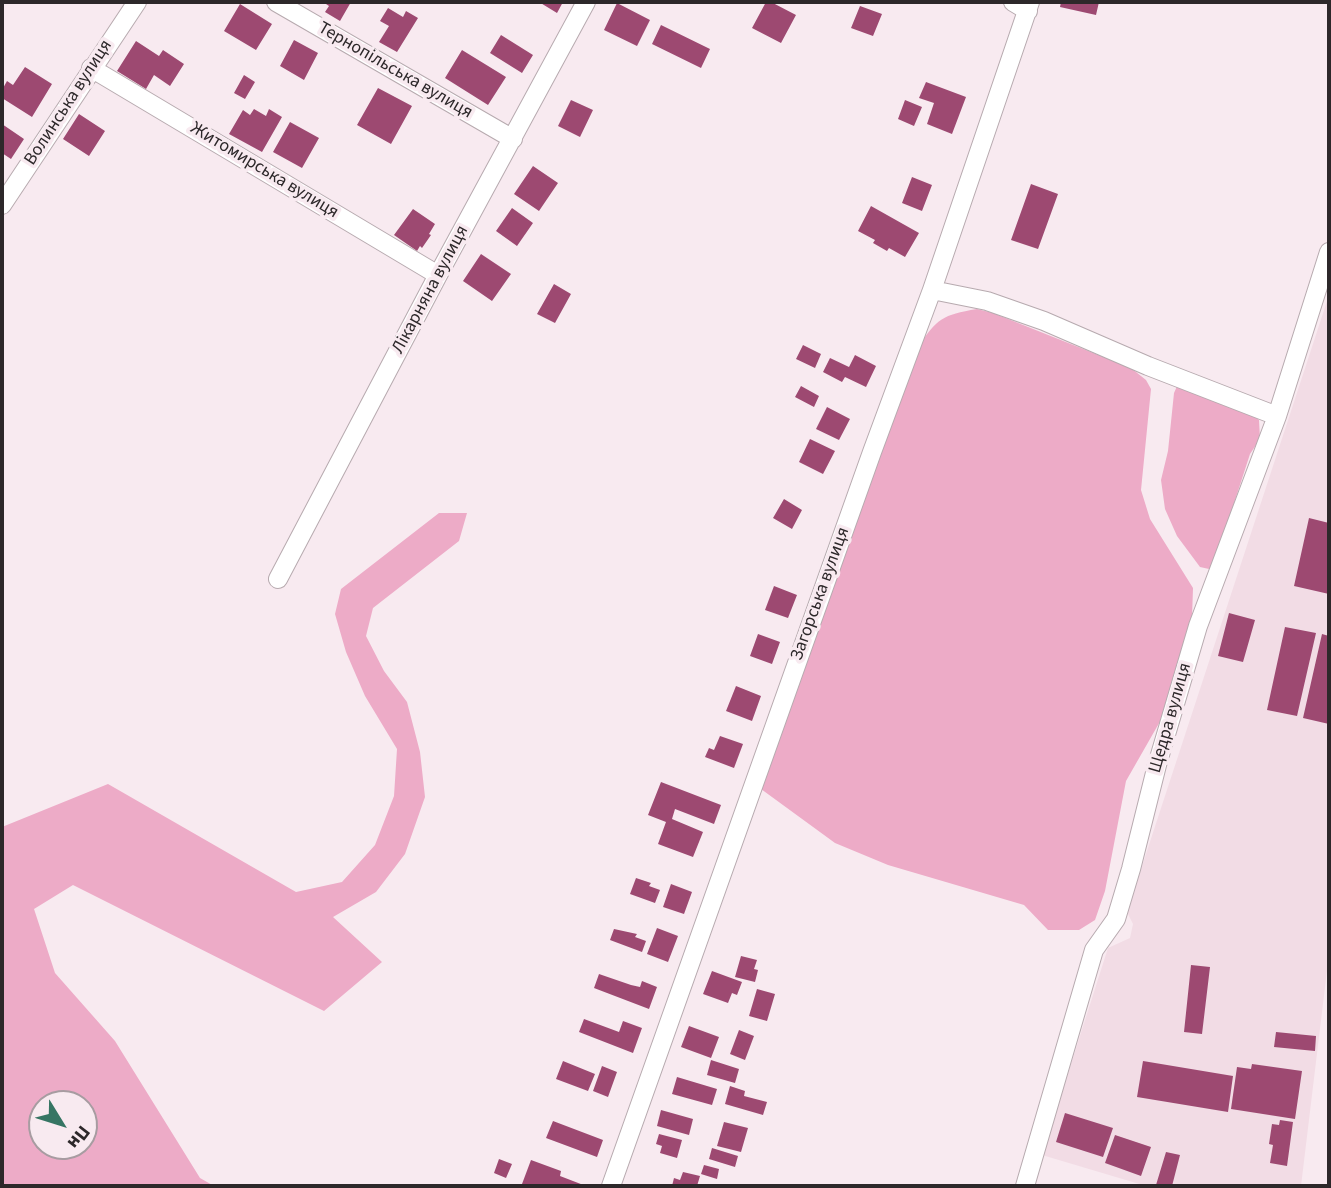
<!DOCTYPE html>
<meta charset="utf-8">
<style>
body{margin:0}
#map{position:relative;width:1331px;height:1188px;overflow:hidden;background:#f8eaf0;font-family:"Source Sans 3",sans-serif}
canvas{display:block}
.frame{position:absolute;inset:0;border:4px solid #2d282a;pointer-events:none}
.north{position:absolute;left:28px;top:1090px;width:70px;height:70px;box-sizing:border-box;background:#f8eaf0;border:2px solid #a79ca1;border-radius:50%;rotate:128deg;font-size:19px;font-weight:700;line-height:28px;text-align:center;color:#2d282a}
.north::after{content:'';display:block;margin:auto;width:24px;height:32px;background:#367563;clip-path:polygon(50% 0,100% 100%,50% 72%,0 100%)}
</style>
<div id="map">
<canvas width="1331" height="1188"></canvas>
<div class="frame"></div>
<div class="north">Пн</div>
</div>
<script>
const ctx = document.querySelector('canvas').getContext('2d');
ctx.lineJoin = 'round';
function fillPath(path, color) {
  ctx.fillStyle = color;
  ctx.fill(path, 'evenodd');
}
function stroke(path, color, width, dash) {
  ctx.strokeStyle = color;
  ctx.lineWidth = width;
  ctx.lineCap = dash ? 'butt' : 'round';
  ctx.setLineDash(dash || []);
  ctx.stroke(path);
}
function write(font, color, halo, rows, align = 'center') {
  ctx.font = font + ' "Source Sans 3",sans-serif';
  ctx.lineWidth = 7;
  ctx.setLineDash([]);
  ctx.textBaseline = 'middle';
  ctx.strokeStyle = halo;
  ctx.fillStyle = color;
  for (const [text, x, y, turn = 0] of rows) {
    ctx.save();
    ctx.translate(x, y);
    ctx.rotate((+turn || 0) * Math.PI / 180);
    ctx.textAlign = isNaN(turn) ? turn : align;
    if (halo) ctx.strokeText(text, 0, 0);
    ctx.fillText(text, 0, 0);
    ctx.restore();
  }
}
fillPath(new Path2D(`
 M1329 295V954L1301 1186H1146L1042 1155 1108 948 1130 938 1133 924 1127 912Z`), '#f2dce5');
fillPath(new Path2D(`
 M977 309 993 313 1131 368 1146 380 1151 389 1141 490 1150 519 1193 588 1192 618 1162 718 1126 781 1105 891 1095 920 1079 930H1048L1024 905 888 865 835 843 761 789 917 348C938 318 942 315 977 309Z
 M1178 384 1244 408 1259 420 1260 439 1250 454 1215 562 1209 569 1200 567 1177 536 1165 509 1161 480 1168 451 1174 393Z
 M439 513H467L459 541 373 608 366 636 384 671 407 702 420 752 425 797 405 854 376 892 333 917 382 962 324 1011 73 885 34 909 55 973 115 1041 200 1178 214 1186H2V827L108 784 296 892 342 882 375 845 394 796 397 749 365 696 346 652 335 614 341 589ZM42 1104H84V1146H42Z`), '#edabc7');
fillPath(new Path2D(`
 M323 2H351L340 21 325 12 329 6Z
 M539 2H563L557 13Z
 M766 2H771L796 15 781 43 752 28Z
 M1061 2H1099L1096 15 1060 7Z
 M617 3 650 20 637 46 604 30Z
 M240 4 272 24 256 50 224 31Z
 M860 6 882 14 873 36 851 28Z
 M388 8 403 17 406 11 418 18 397 52 379 42 389 26 380 21Z
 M661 25 710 49 701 68 652 44Z
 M501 35 533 55 522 73 490 53Z
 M294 40 318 53 304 80 280 66Z
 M136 41 159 56 163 50 184 64 170 86 154 75 146 89 117 71Z
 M462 50 506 77 488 105 445 78Z
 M25 67 52 84 32 117 2 98V90L7 81 13 85Z
 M244 75 255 82 245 99 234 93Z
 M926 82 966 97 952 134 927 124 934 103 919 98Z
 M378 88 412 106 391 144 357 125Z
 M571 100 593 110 580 137 558 126Z
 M905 100 922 107 914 126 898 119Z
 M254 109 266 116 269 109 282 117 262 152 229 134 243 110 250 115Z
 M79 114 105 131 89 156 63 139Z
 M290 122 319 138 302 168 273 152Z
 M2 124 24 139 11 159 2 153Z
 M533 166 558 183 539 211 514 194Z
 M912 177 932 185 922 211 902 203Z
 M1031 184 1058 194 1038 249 1011 240Z
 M871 206 919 233 905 257 889 248 887 251 873 243 875 240 858 231Z
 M512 208 533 223 517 246 496 231Z
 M413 209 435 224 429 234 431 235 422 248 420 246 417 251 394 235Z
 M481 254 511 274 492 301 463 281Z
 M554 284 571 294 555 323 537 314Z
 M803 345 821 354 815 368 796 359Z
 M855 355 876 366 866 387 845 377 842 382 823 372 830 358 849 367Z
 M801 386 819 396 814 407 795 397Z
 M827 407 850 419 839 440 816 429Z
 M810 439 835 451 823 474 799 462Z
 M784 499 802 510 792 529 773 518Z
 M1309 518 1329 523 1327 548H1329V594L1294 586Z
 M774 586 797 595 788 618 765 610Z
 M1229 613 1255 620 1243 662 1218 656Z
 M1285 627 1316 633 1297 716 1267 710Z
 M758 634 780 642 772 664 750 656Z
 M1322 634 1329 636V724L1303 718Z
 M736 686 761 696 752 721 726 711Z
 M720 736 743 744 734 768 705 757 709 748 714 750Z
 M661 782 721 805 714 824 675 809 672 819 703 832 693 857 658 844 666 822 648 815Z
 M636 878 651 883 649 886 660 890 655 903 630 894Z
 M671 884 692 892 684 914 663 907Z
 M657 928 678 936 668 962 647 954Z
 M614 929 637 934 635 937 646 941 642 952 610 940Z
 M741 956 757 960 754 969 758 970 755 982 735 977Z
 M1191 965 1210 967 1202 1034 1184 1032Z
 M712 971 742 982 737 995 732 993 728 1003 703 994Z
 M599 974 631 985 640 987 642 981 657 987 649 1009 594 988Z
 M757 989 775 994 767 1021 749 1016Z
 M584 1019 619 1032 623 1021 642 1028 633 1053 579 1032Z
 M689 1026 719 1037 711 1058 681 1047Z
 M739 1030 754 1036 745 1060 730 1054Z
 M1276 1032 1316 1036 1315 1051 1274 1047Z
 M711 1060 739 1069 735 1083 707 1075Z
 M563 1061 595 1074 588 1091 556 1079Z
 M1143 1061 1233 1076 1228 1112 1137 1097Z
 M1252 1064 1302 1071 1295 1119 1231 1109 1237 1067 1251 1069Z
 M602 1066 617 1072 608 1097 593 1091Z
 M677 1077 717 1089 712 1105 672 1094Z
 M730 1086 745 1091 744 1096 767 1102 763 1115 725 1104Z
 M661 1110 693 1119 689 1135 657 1126Z
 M1065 1113 1113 1128 1103 1157 1056 1142Z
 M1280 1120 1293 1122 1287 1166 1270 1163 1273 1145 1269 1144 1272 1124 1279 1125Z
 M553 1121 603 1140 597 1157 546 1138Z
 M724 1122 748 1128 741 1152 717 1146Z
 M659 1134 682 1140 677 1158 660 1153 662 1146 656 1144Z
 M1115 1135 1151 1147 1141 1176 1105 1163Z
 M712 1148 738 1156 735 1167 709 1159Z
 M1166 1152 1180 1155 1172 1186 1156 1185Z
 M499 1159 512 1164 506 1178 494 1173Z
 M531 1160 561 1171 560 1176 586 1186H529L522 1184Z
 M704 1165 719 1169 717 1179 701 1174Z
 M683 1172 700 1176 697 1186H672L674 1178 680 1180Z`), '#9d4971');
const street = new Path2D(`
 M276 2 513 139
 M1013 2 1028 11
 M91 68 438 275
 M2 205 137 2
 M932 290 987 301 1044 321 1148 366 1277 416
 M278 579 438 275 586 2
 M611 1186 872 452 932 290 1030 2
 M1025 1186 1094 950 1116 919 1131 869 1157 765 1198 626 1277 416 1329 252`);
stroke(street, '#b7aaaf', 20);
stroke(street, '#fff', 18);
write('18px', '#2d282a', '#f8eaf0', [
 ["Тернопільська вулиця",395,71,30],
 ["Волинська вулиця",69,103,-57],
 ["Житомирська вулиця",264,171,31],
 ["Лікарняна вулиця",431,290,-62],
 ["Загорська вулиця",821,594,-70],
 ["Щедра вулиця",1171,718,-74]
]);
</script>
